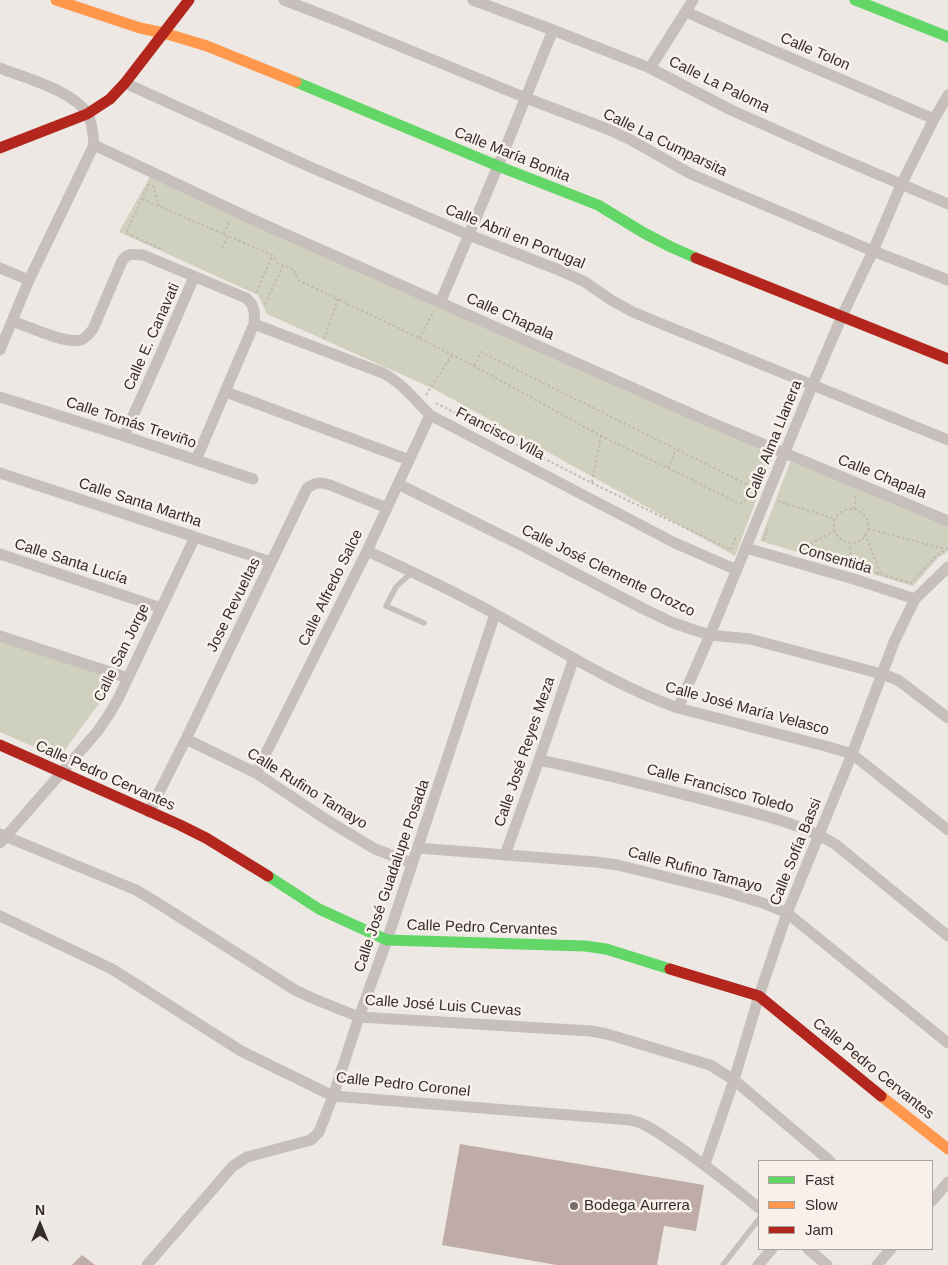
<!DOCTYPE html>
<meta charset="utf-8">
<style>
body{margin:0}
#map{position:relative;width:948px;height:1265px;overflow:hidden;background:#ede8e3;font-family:Helvetica,sans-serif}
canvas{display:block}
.legend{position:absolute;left:758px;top:1160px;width:175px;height:90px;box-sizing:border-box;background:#f8f1eb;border:1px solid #aaa39e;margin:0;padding:6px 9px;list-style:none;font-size:15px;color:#362d2a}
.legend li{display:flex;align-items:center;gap:10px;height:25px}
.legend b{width:25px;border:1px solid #aaa39e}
.north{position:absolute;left:15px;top:1200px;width:50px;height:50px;-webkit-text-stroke:4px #f8f1eb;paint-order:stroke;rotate:0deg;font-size:14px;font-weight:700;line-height:20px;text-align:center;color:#362d2a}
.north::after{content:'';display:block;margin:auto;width:18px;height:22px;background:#362d2a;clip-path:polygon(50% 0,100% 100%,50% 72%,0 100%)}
</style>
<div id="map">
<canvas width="948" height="1265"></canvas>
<ul class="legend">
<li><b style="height:6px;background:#63d668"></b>Fast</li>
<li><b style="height:6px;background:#ff974d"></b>Slow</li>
<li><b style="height:6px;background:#b3261e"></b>Jam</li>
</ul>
<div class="north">N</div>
</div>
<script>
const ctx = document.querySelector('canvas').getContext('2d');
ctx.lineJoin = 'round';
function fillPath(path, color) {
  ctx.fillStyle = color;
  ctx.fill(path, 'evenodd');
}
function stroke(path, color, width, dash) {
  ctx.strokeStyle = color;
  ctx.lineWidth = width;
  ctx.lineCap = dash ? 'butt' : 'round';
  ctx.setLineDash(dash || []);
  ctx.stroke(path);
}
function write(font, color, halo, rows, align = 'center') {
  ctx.font = font + ' Helvetica,sans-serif';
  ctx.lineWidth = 5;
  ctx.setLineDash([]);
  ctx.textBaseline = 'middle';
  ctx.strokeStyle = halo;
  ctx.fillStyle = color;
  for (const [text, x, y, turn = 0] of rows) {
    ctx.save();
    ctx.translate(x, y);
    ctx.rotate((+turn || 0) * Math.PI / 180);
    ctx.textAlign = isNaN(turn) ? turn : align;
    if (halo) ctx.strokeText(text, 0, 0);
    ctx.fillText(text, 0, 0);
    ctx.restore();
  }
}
fillPath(new Path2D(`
 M151 175 774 453 735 556 436 390 267 314 258 295 119 232Z
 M791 460 948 524V551L938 558 913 586 760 541Z
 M0 640 117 679 59 758 0 732Z`), '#cfd1be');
fillPath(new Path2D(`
 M460 1144 704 1185 696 1231 664 1226 657 1265H557L442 1245Z
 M82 1255 95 1265H72Z`), '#bfaca6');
stroke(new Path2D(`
 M149 184 126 233 161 249
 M153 185 159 206
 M142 199 272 255 279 264 284 265 294 270 298 280 419 338 474 366 601 436 668 468 676 450
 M224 234 230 220
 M222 248 228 236
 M257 292 272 255
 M265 304 283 266
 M419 338 434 311
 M324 339 338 299
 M474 366 481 352 758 490
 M426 395 452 355
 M436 403 592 483 731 550 736 537
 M668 468 740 504 756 493
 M592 482 601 436
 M778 501 835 519
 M854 509 856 494
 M834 526a17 17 0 1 1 34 0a17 17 0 1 1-34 0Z
 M868 529 945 549
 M865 534 881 574
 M764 540 768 526
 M850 542 851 566
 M797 550 835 531
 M876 573 911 583 935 557 948 548`), '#bfb8b4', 2, [2.5, 2.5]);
stroke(new Path2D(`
 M412 572 396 587 386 606 424 623
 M723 1265 759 1219`), '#c6bfbb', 5.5);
stroke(new Path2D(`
 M284 0 336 20 526 98 610 130 631 140 691 174 873 251 948 280
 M473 0 553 30 650 68 731 110 830 154 948 204
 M686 12 763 46 934 119
 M0 68C25 78 75 91 88 115 93 124 93 135 94 145L29 280 0 350
 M650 68 693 0
 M125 83 308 166 469 235 559 270 585 282 611 300 633 312 662 324 948 440
 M94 145 256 221 710 422 948 521
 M0 268 29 280
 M440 303 498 166 553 30
 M12 321C27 326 67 345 81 340 86 338 90 333 93 329L122 261C127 253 134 254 143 255L246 298C255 305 255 313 254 324L196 460
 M254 324 383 373C402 383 415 400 430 415L675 543 737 570
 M226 392 409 460
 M0 397 124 436 253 479
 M124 436 159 358 194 277
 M0 473 271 562
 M398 484 523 546 642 608 671 622 691 629 710 635 750 639 882 674 898 680 948 718
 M746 548 857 580 915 599
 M367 551C411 571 455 592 497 615 557 648 614 685 678 708L829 747 852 754 948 830
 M0 554 161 608
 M0 636 128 678
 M678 708 710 635 812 386 842 316 873 251 901 185 934 119 948 95
 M186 739 256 773 330 822 375 849 412 863
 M539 760C598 772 655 787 713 802 754 813 798 822 835 844L948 936
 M256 773 367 551 430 415
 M149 812 186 739 307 488C316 482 320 482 330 485L387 508
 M0 834 136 890 156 902 295 990 312 998 359 1017 591 1031 607 1034 710 1065 734 1080 830 1161
 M0 843 97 732 108 716 118 699 195 537
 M418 848 596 862 618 865 723 891 763 903 787 913 948 1043
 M505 855 539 760 574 658
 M0 916 112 969 241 1051 333 1096 631 1120C648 1124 661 1135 675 1144 704 1164 732 1186 759 1208
 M705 1164 734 1080 759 996 787 913 852 754 894 642 915 599 948 567
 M932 1201 948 1182
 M808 1249 827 1265
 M147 1265 233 1166 247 1157 311 1140 319 1132 333 1096 359 1017 387 940 495 614
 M758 1265 772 1249
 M877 1265 891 1249`), '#c6bfbb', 11);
stroke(new Path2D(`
 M855 0 948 37
 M296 82 498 166 598 205 644 233 671 247 696 258
 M268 876 319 909 387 940 585 946 606 949 670 969`), '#63d668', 11);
stroke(new Path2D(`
 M56 0 140 28 164 33 207 46 296 82
 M881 1096 948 1149`), '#ff974d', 11);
stroke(new Path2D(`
 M0 148 87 114 110 99 125 83 189 0
 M696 258 948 359
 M0 745 180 825 206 838 268 876
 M670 969 759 996 881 1096`), '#b3261e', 11);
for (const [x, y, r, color] of [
 [574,1206,5,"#766e6b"]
]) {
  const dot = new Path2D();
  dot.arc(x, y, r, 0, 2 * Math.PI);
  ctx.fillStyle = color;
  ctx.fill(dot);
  stroke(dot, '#f8f1eb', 2);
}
write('15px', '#362d2a', '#f8f1eb', [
 ["Calle Tolon",815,52,23],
 ["Calle La Paloma",719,85,26],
 ["Calle La Cumparsita",665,143,26],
 ["Calle María Bonita",512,155,22],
 ["Calle Abril en Portugal",515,237,22],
 ["Calle Chapala",510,317,24],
 ["Calle E. Canavati",152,337,-66],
 ["Calle Tomás Treviño",131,423,18],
 ["Francisco Villa",500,434,27],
 ["Calle Alma Llanera",774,440,-68],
 ["Calle Chapala",882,477,22],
 ["Calle Santa Martha",140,503,18],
 ["Consentida",835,559,16],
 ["Calle Santa Lucía",71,562,18],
 ["Calle José Clemente Orozco",608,571,26],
 ["Calle Alfredo Salce",331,588,-64],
 ["Jose Revueltas",234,605,-64],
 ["Calle San Jorge",122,653,-64],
 ["Calle José María Velasco",747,709,15],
 ["Calle José Reyes Meza",525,752,-71],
 ["Calle Pedro Cervantes",105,776,24],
 ["Calle Rufino Tamayo",307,789,32],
 ["Calle Francisco Toledo",720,789,15],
 ["Calle Sofía Bassi",796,852,-68],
 ["Calle Rufino Tamayo",695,870,15],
 ["Calle José Guadalupe Posada",392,876,-71],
 ["Calle Pedro Cervantes",482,928,2],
 ["Calle José Luis Cuevas",443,1006,4],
 ["Calle Pedro Cervantes",873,1069,39],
 ["Calle Pedro Coronel",403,1085,6]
]);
write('15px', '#362d2a', '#f8f1eb', [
 ["Bodega Aurrera",584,1206]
], 'left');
</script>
